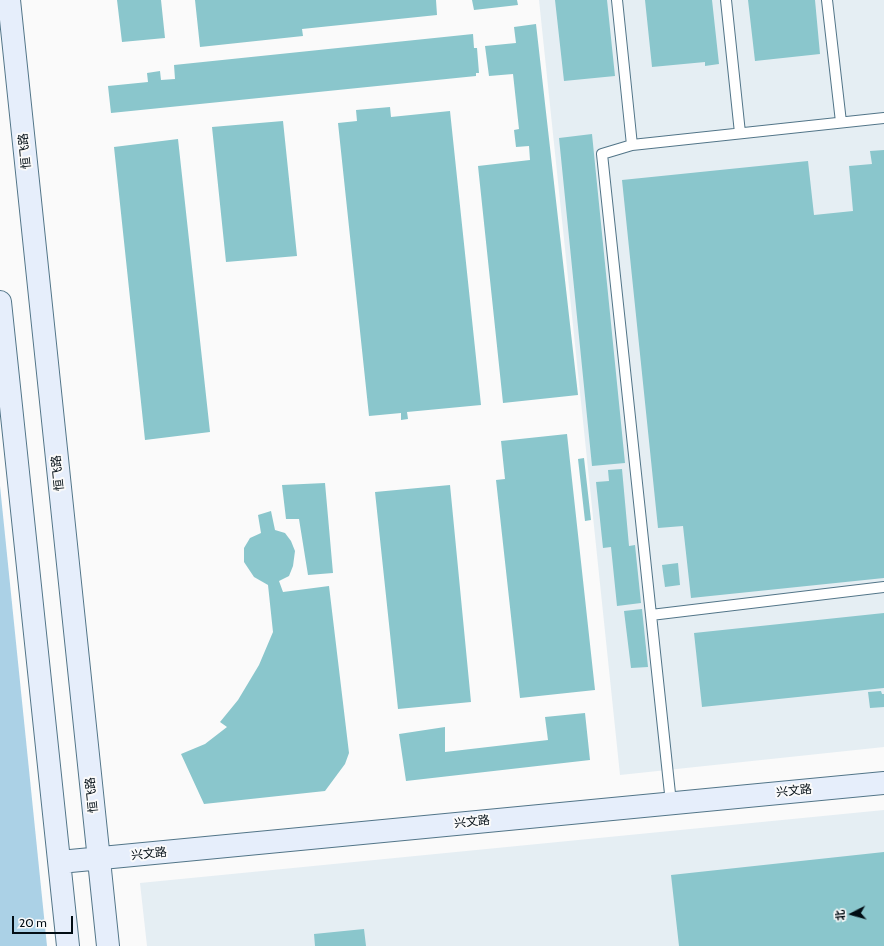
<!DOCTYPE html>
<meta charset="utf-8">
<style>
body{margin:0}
#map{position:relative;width:884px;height:946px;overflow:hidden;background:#fafafa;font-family:Cabin,"Noto Sans SC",sans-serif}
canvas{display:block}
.north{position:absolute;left:832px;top:894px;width:40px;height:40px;-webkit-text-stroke:3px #fafafa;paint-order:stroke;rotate:264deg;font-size:11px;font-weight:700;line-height:16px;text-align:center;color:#020d14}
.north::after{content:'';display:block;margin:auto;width:14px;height:18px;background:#020d14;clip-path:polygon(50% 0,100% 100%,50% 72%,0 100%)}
.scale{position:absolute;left:12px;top:916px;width:61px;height:18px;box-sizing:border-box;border:2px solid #020d14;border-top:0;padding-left:5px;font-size:12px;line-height:14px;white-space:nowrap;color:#020d14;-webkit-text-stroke:3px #fafafa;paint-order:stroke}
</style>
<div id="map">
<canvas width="884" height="946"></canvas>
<div class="north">北</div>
<div class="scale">20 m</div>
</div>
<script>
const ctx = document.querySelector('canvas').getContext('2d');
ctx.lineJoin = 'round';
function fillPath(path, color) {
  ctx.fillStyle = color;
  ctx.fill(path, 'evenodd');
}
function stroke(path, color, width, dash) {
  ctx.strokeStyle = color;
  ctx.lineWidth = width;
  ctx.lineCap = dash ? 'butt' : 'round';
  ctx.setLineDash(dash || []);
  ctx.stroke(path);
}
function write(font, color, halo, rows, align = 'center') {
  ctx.font = font + ' Cabin,"Noto Sans SC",sans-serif';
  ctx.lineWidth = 4;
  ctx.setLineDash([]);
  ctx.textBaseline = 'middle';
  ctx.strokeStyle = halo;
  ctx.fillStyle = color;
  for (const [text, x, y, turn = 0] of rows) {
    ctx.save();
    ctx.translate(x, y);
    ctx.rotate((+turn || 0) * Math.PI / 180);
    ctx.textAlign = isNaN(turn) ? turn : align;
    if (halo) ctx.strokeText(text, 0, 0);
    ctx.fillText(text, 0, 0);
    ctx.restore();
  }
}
fillPath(new Path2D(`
 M539 0H884V747L620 775Z
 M884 810V946H147L140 883Z`), '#e5eef3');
fillPath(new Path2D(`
 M0 486 47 946H0Z`), '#abd1e6');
fillPath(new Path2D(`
 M117 0H161L165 38 122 42Z
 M195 0H436L437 15 302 29 303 36 200 47Z
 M472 0H517L518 5 474 10Z
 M555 0H607L615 76 564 81Z
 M645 0H712L719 64 705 66V62L652 67Z
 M748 0H815L820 54 755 61Z
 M536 24 578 395 503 403 478 166 530 160 529 146 516 147 514 130 519 129 513 74 489 76 485 46 516 43 514 27Z
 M473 34 474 48H477L479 73H476V76L111 113 108 86 148 82 147 73 160 71 161 80 175 79 174 65Z
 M390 107 391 117 450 111 481 405 407 412 408 419 401 420V413L369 416 338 123 357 121 356 110Z
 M283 121 297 256 226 262 212 127Z
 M592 134 625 463 592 466 559 138Z
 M178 139 210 432 145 440 114 147Z
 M884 150V578L691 598 683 526 658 528 622 180 808 161 814 215 853 211 849 166 872 164 870 151Z
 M567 434 595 690 520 698 496 480 505 479 501 441Z
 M584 458 591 520 585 521 578 459Z
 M622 469 629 546 635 545 641 603 617 606 611 547 603 548 596 482 609 481 608 470Z
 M325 483 333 573 308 575 299 519H286L282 485Z
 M450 485 471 702 398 709 375 492Z
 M271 511 275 530 285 533 291 541 295 551 293 566 289 576 279 581 283 592 329 586 349 753 345 764 325 791 204 804 181 754 205 744 227 727 220 722 238 700 259 665 273 632 268 585 254 577 244 562V548L250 538 261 533 258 515Z
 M678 563 680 585 665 587 662 565Z
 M642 609 648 667 631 668 624 611Z
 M884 613V688L702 707 694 633Z
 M881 691 882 694H884V707L870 708 868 692Z
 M585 713 590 760 406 781 399 734 445 727V752L548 740 545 717Z
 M884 852V946H679L671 875Z
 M364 929 366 946H315L314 934Z`), '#8ac6cc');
const lane = new Path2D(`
 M617 0 632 145
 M726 0 740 133
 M827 0 841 122
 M651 615 884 587
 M671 803 602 154 632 145 884 118`);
const secondary = new Path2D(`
 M9 0 108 946
 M0 302 68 946
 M60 862 884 783`);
stroke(lane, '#527588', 12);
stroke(secondary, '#527588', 24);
stroke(lane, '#fff', 10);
stroke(secondary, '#e6eefb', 22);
write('12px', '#020d14', '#fafafa', [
 ["恒飞路",25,151,-96],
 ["恒飞路",58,473,-96],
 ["兴文路",794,791,-6],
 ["恒飞路",92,795,-96],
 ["兴文路",472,822,-6],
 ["兴文路",149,854,-6]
]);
</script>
